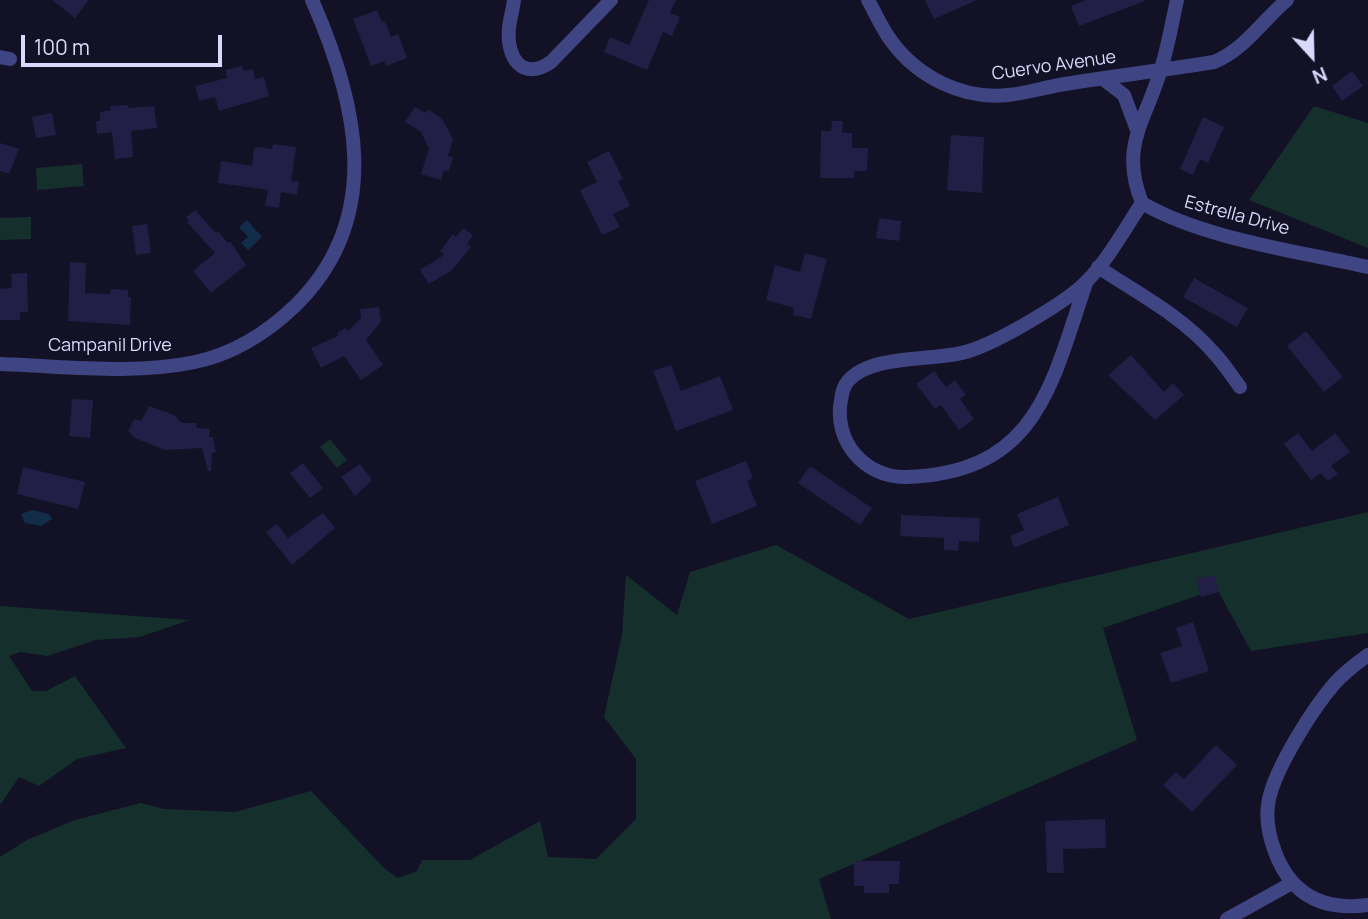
<!DOCTYPE html>
<style>
body{margin:0}
#map{position:relative;width:1368px;height:919px;overflow:hidden;background:#131126;font-family:Manrope,sans-serif}
canvas{display:block}
.north{position:absolute;left:1277px;top:21px;width:70px;height:70px;-webkit-text-stroke:5px #131126;paint-order:stroke;rotate:158deg;font-size:19px;font-weight:700;line-height:28px;text-align:center;color:#d9d9fd}
.north::after{content:'';display:block;margin:auto;width:24px;height:32px;background:#d9d9fd;clip-path:polygon(50% 0,100% 100%,50% 72%,0 100%)}
.scale{position:absolute;left:21px;top:35px;width:201px;height:32px;box-sizing:border-box;border:4px solid #d9d9fd;border-top:0;padding-left:9px;font-size:21px;line-height:24px;white-space:nowrap;color:#d9d9fd;-webkit-text-stroke:5px #131126;paint-order:stroke}
</style>
<div id="map">
<canvas width="1368" height="919"></canvas>
<div class="north">N</div>
<div class="scale">100 m</div>
</div>
<script>
const ctx = document.querySelector('canvas').getContext('2d');
ctx.lineJoin = 'round';
function fillPath(path, color) {
  ctx.fillStyle = color;
  ctx.fill(path, 'evenodd');
}
function stroke(path, color, width, dash) {
  ctx.strokeStyle = color;
  ctx.lineWidth = width;
  ctx.lineCap = dash ? 'butt' : 'round';
  ctx.setLineDash(dash || []);
  ctx.stroke(path);
}
function write(font, color, halo, rows, align = 'center') {
  ctx.font = font + ' Manrope,sans-serif';
  ctx.lineWidth = 5;
  ctx.setLineDash([]);
  ctx.textBaseline = 'middle';
  ctx.strokeStyle = halo;
  ctx.fillStyle = color;
  for (const [text, x, y, turn = 0] of rows) {
    ctx.save();
    ctx.translate(x, y);
    ctx.rotate((+turn || 0) * Math.PI / 180);
    ctx.textAlign = isNaN(turn) ? turn : align;
    if (halo) ctx.strokeText(text, 0, 0);
    ctx.fillText(text, 0, 0);
    ctx.restore();
  }
}
fillPath(new Path2D(`
 M1314 106 1368 123V248L1249 200Z
 M82 164 84 186 37 190 36 168Z
 M31 217V239L0 240V218Z
 M330 439 347 460 337 468 320 447Z
 M1368 512V633L1251 651 1217 589 1103 628 1137 740 819 879 831 919H0V857L27 840 75 820 141 803 164 809 235 812 311 791 385 869 398 878 417 871 422 860H470L540 821 548 857 596 859 636 819V759L604 717 622 635 626 575 677 615 690 572 776 545 909 619Z
 M0 606 189 620 140 637 96 640 47 656 20 652 9 656 32 691H46L75 676 126 748 77 759 39 786 19 777 0 805Z`), '#15302c');
fillPath(new Path2D(`
 M247 220 262 237 248 250 241 243 248 237 239 227Z
 M32 510 49 514 52 519 41 526 25 523 21 514Z`), '#122d4a');
fillPath(new Path2D(`
 M52 0H89L75 18Z
 M649 0H676L670 13 680 17 672 36 663 32 647 70 604 52 610 37 629 45Z
 M925 0H977L934 19Z
 M1086 0H1145V1L1079 26 1071 6Z
 M377 10 382 22 385 21 391 37 398 34 407 58 386 66 384 61 371 66 353 19Z
 M242 66 244 71 253 69 255 79 264 77 269 96 219 111 215 97 199 101 195 86 227 78 225 70Z
 M1352 71 1363 86 1342 101 1332 86Z
 M128 105V108L154 106 157 128 131 131 133 157 115 159 112 132 97 134 96 121H100V112L111 110 110 106Z
 M415 107 426 113 428 109 442 119 453 139 448 156 453 157 449 171 444 170 441 180 421 174 429 149 421 132 405 122Z
 M52 113 56 135 36 138 32 117Z
 M1203 117 1224 127 1208 163 1200 159 1193 175 1180 169Z
 M832 121H843L842 133H852V148H868L867 171H854V178H820L821 131H831Z
 M951 135 984 137 982 193 947 190Z
 M0 143 19 149 9 174 0 171Z
 M273 144 296 147 291 181 299 182 297 195 281 192 279 208 265 206 268 190 218 183 221 161 252 166 254 149 258 147 272 149Z
 M609 151 623 179 618 181 630 206 613 214 620 227 602 235 580 190 597 182 587 162Z
 M195 210 216 233 218 231 228 243 230 241 246 265 211 293 193 271 215 253 187 222 189 220 186 217Z
 M879 218 901 221 899 241 876 238Z
 M147 224 151 253 136 255 132 226Z
 M463 228 473 235 467 244 471 247 452 270 429 284 420 270 444 255 440 251 453 234 456 237Z
 M805 253 827 259 811 319 793 315 794 308 766 300 775 265 800 272Z
 M70 262 86 263 85 293 110 294 111 289 128 290V297H131L130 325 68 321Z
 M27 273 28 312H20V320H0V289L12 288 11 274Z
 M1194 278 1248 308 1237 327 1183 297Z
 M379 307 381 322 366 340 383 365 361 380 344 356 321 368 311 348 338 336 337 333 346 328 348 331 361 318 360 309Z
 M1306 331 1343 377 1324 392 1287 346Z
 M1131 355 1164 392 1173 383 1184 395 1155 420 1108 375Z
 M671 365 681 391 720 376 733 410 676 431 653 371Z
 M934 371 946 387 955 380 966 395 960 399 974 419 959 430 941 405 935 409 916 384Z
 M72 399 93 400 90 438 69 436Z
 M149 406 174 415 182 423H196L197 428 210 429 209 437H213L216 452 212 453 211 471H208L202 448 165 450 135 438 128 431 134 419 141 421Z
 M1298 433 1312 451 1335 433 1350 452 1331 466 1338 474 1328 481 1321 473 1311 480 1284 444Z
 M746 461 753 478 747 481 757 506 712 524 695 481Z
 M303 463 323 488 310 498 290 473Z
 M360 464 372 480 355 496 341 477Z
 M810 466 872 508 860 525 798 483Z
 M23 467 85 482 78 509 17 494Z
 M1058 497 1069 525 1014 548 1010 536 1024 530 1017 514Z
 M323 513 335 528 292 565 266 532 277 524 288 538Z
 M901 515 980 518 979 542 959 541 958 551 944 550V538L900 536Z
 M1214 575 1219 592 1201 597 1196 579Z
 M1193 622 1209 671 1171 683 1160 653 1182 646 1176 628Z
 M1216 745 1237 765 1192 812 1163 785 1176 772 1184 779Z
 M1105 819 1106 848 1063 849 1064 873H1047L1045 821Z
 M854 861H900L899 884H889V893H864V886H854Z`), '#221e46');
stroke(new Path2D(`
 M514 0C513 9 510 19 509 28 506 57 522 82 551 62L611 0
 M868 0C876 14 882 29 892 42 918 77 963 100 1008 95 1027 93 1046 87 1065 84 1115 76 1164 70 1214 62 1245 49 1261 22 1287 0
 M1177 0C1172 23 1168 46 1161 69 1146 121 1119 145 1142 203 1204 239 1297 251 1368 267
 M0 57 10 59
 M1103 79 1124 95 1137 130
 M1098 267C1137 293 1182 316 1213 352 1223 362 1231 375 1240 387
 M1086 283C1051 386 1037 473 906 477 865 478 833 441 841 400 842 393 843 387 848 381 872 353 936 362 969 351 998 342 1067 302 1087 281 1107 261 1126 227 1142 203
 M0 364C63 366 134 375 195 362 233 354 268 332 296 305 385 217 357 102 312 0
 M1368 655C1357 663 1344 673 1335 683 1313 708 1276 767 1269 799 1265 817 1269 836 1275 852 1291 895 1323 911 1368 905
 M1227 919 1292 883`), '#3f4482', 14);
write('18px', '#d9d9fd', '#131126', [
 ["Cuervo Avenue",1054,66,-8],
 ["Estrella Drive",1237,216,15],
 ["Campanil Drive",110,346]
]);
</script>
